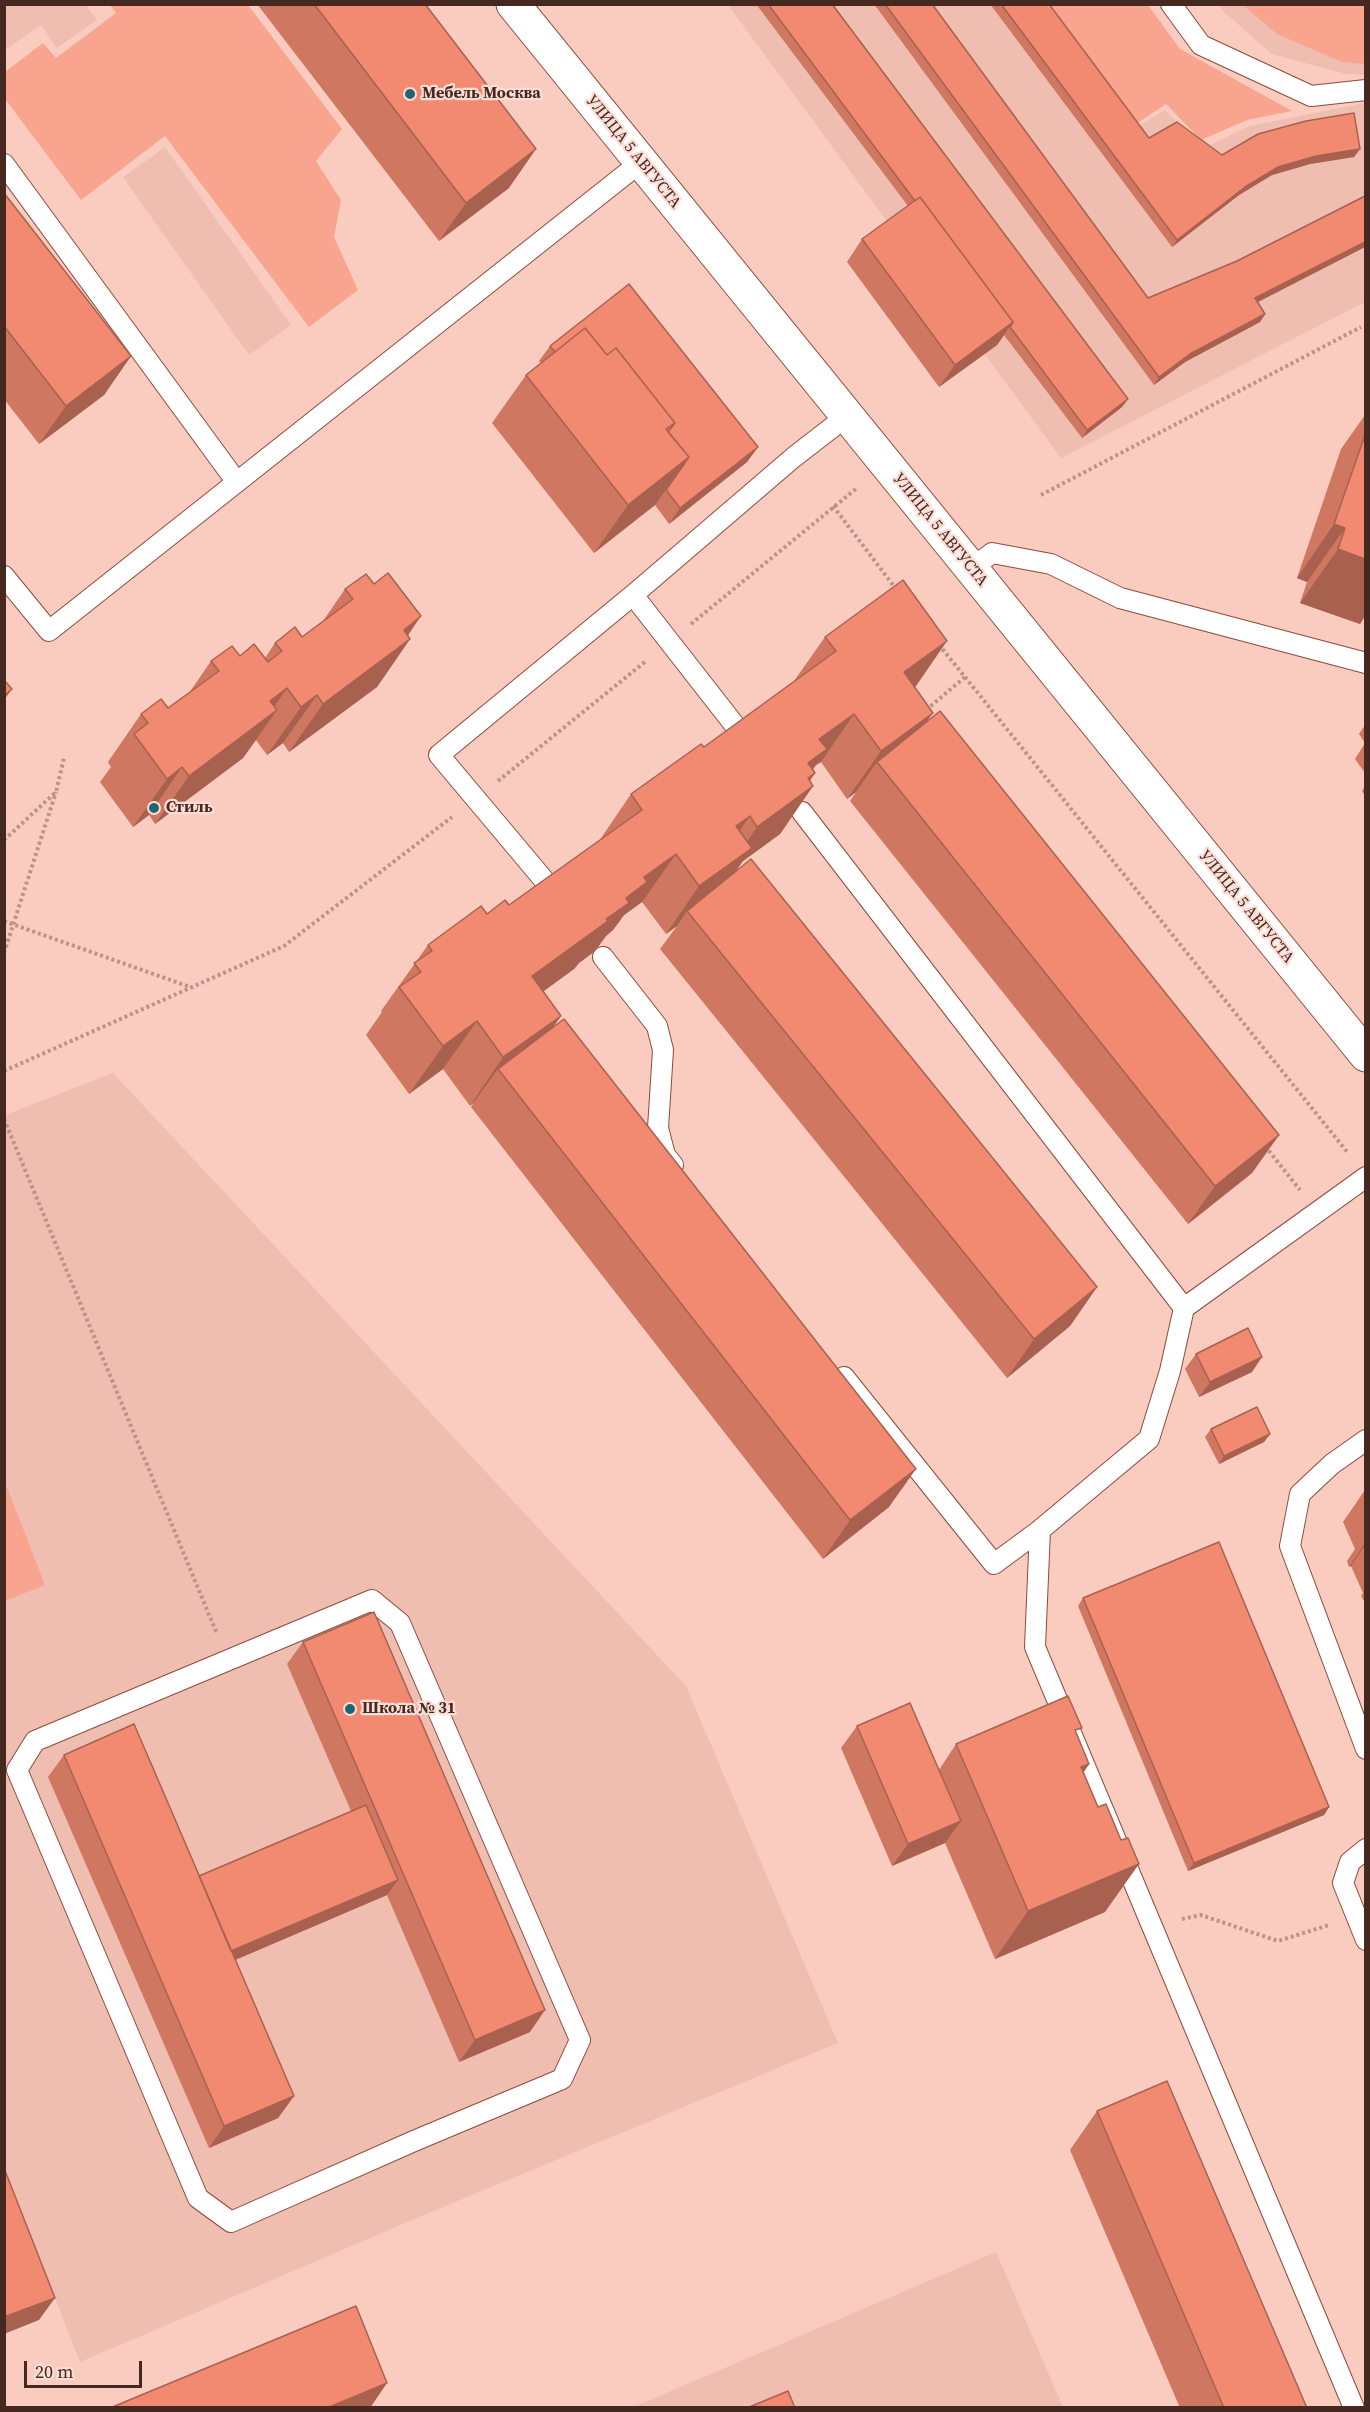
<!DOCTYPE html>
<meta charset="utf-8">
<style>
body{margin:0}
#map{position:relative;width:1370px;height:2412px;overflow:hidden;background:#faccc0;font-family:"Source Serif 4",serif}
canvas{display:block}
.frame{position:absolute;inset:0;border:6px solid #452820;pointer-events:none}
.scale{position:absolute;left:24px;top:2361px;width:118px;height:27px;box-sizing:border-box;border:3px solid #452820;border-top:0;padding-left:8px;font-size:18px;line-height:21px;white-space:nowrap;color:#452820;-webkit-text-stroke:4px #fdddd5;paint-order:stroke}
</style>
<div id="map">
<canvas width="1370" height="2412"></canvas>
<div class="frame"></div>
<div class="scale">20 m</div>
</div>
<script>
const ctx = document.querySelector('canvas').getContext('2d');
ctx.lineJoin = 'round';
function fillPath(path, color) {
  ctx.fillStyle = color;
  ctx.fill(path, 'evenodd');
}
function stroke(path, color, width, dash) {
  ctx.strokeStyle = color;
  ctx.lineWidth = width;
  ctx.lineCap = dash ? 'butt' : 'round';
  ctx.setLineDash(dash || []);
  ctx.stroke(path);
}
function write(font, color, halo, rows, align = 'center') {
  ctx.font = font + ' "Source Serif 4",serif';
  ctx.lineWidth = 4.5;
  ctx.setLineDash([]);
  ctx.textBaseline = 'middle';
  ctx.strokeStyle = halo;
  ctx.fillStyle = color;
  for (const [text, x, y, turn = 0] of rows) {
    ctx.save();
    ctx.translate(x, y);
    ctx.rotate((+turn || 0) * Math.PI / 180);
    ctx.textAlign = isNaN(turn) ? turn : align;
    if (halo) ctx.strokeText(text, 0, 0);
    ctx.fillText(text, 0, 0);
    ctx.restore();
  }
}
fillPath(new Path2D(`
 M5 4 86 5 97 20 57 48 41 25 5 50Z
 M728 5H1041L1133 129 1165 110 1202 149 1249 126 1365 103V302L1061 458Z
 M1219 5H1365V75L1346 74 1272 54 1225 13Z
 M165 147 291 325 249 355 123 177Z
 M113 1073 686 1686 838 2043 443 2207 80 2362 5 2170V1115Z
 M996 2252 1063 2407 631 2408Z`), '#efbeb1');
fillPath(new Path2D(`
 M110 5H248L342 129 316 161 341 200 334 237 358 290 309 327 165 136 81 200 5 99V72L43 43 56 58 116 13Z
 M1044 5H1148L1180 49 1292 111 1247 120 1201 140 1166 104 1133 126Z
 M1243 5H1365V64L1342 62 1277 34Z
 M4 1480 45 1585 5 1601H4Z`), '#f8a48f');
const service = new Path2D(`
 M1171 4 1201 45 1311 96 1366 90
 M4 164 236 481
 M971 569 992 553 1051 564 1120 598 1366 663
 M4 576 49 631 641 162
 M740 732 633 595 794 457 847 416
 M802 812 1184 1308
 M544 880 439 755 633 595
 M603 957 657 1026 663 1050 658 1128 665 1155 673 1165
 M844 1377 994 1564 1040 1530
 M1366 1440 1332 1464 1300 1494 1290 1546 1366 1749
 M372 1600 400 1623 580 2040 562 2079 414 2141 231 2222 198 2198 17 1770 35 1741Z
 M1366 1849 1350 1862 1343 1883 1366 1940
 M1354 2408 1035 1647 1040 1530 1149 1439 1170 1371 1184 1308 1366 1177`);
const tertiary = new Path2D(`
 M513 4 1366 1055`);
stroke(service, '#8c4b3b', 22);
stroke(tertiary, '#8c4b3b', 35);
stroke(new Path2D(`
 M1041 495 1361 327
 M833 506 896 589
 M691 624 857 488
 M965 677 1348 1153
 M926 710 965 677 939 645
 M498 781 646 661
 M4 840 56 792 64 758
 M4 921 190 987
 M4 953 56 792
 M4 1071 284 946 452 817
 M4 1119 217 1634
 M1265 1146 1300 1190
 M1182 1919 1201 1915 1278 1941 1329 1925`), '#bb9388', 4, [3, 3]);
stroke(service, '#fff', 20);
stroke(tertiary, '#fff', 33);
fillPath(new Path2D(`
 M257 4H425L509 188 439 241Z
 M756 4H832L1128 399 1122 407 1082 438 1004 335 997 345 939 387 847 262 862 239 908 206Z
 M874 4H932L1148 298 1365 247 1258 302 1265 314 1260 322 1185 362 1154 385Z
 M990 4H1049L1149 138 1222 155 1360 149 1354 157 1310 164 1272 175 1239 195 1172 247Z
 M4 193 131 356 104 395 39 444 4 399Z
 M550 346 758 447 747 462 669 524 655 505 594 553 492 423 526 375 541 363 539 361Z
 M1365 415V616L1360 624 1300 603 1307 582 1297 578 1341 449Z
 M345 589 408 635 410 639 377 687 289 752 283 743 267 755 256 740 243 758 155 824 149 815 133 827 100 782 111 767 108 762 141 714 168 708 189 693 211 661 240 656 265 658 275 643 302 637 323 621Z
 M825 637 915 688 926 723 1279 1135 1252 1173 1188 1224 850 801 856 792 847 799 821 762 816 765 813 769 815 773 810 781 813 786 780 834 743 861 734 873 1097 1287 1070 1326 1007 1378 660 949 677 926 666 934 642 902 624 915 613 930 606 936 595 951 579 963 574 969 543 991 561 1016 552 1028 889 1507 823 1559 471 1107 474 1102 470 1106 443 1069 409 1094 366 1035 382 1012 381 1011 428 945 487 914 509 905 599 841 631 794 704 747 794 681Z
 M1365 725V743L1359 734Z
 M1365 743V773L1355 759Z
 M1365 786V796L1362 791Z
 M1196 1354 1252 1372 1199 1397 1185 1369Z
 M1211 1429 1270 1434 1264 1442 1219 1464 1205 1437Z
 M1365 1490V1601H1364L1361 1596 1363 1593 1351 1566 1349 1567 1347 1561 1355 1549 1343 1522Z
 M1083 1598 1329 1807 1324 1815 1188 1871 1078 1606Z
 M303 1642 530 2032 459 2062 387 1895 235 1960 294 2096 278 2118 209 2148 48 1777 64 1755 199 1876 351 1811 287 1664Z
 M857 1726 939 1770 956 1744 1077 1734 1089 1764 1084 1772 1105 1912 995 1959 945 1843 892 1866 841 1748Z
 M1097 2111 1307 2408H1180L1070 2150Z`), '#cf7761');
fillPath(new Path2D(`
 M536 149 509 188 439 241 466 203Z
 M1360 149 1354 157 1310 164 1272 175 1239 195 1172 247 1177 240 1245 187 1278 167 1316 156Z
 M1365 242V247L1250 306 1255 298Z
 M1265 314 1260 322 1185 362 1154 385 1159 377 1190 354Z
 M1013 322 997 345 939 387 955 365Z
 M131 356 104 395 39 444 66 406Z
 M1128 399 1122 407 1082 438 1087 430Z
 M758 447 747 462 669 524 680 508Z
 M689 457 655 505 594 553 628 505Z
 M1334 524 1345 528 1307 582 1297 578Z
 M1338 549 1365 559V616L1360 624 1300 603Z
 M421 616 400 647 410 639 377 687 289 752 323 704 404 630Z
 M947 641 914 689 904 672Z
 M287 688 266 719 277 710 243 758 155 824 189 776 270 701Z
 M12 689 4 700V696Z
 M317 695 283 743 267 755 301 707Z
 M933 713 899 761 877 762 856 792 847 799 881 751Z
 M854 714 821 762 816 765 793 797 819 739Z
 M182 767 149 815 133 827 167 779Z
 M815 773 798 797 813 786 780 834 743 861 718 896 687 911 677 926 666 934 699 886 733 862 757 827 808 778Z
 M750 816 716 864 736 826Z
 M676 854 642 902 624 915 613 930 606 936 595 951 579 963 574 969 499 1024 532 976 606 919 644 877Z
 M561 1016 527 1064 498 1069 474 1102 470 1106 503 1057Z
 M477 1021 443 1069 409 1094 443 1046Z
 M1279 1135 1252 1173 1188 1224 1215 1186Z
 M1097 1287 1070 1326 1007 1378 1034 1339Z
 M1262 1357 1252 1372 1199 1397 1210 1382Z
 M1270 1434 1264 1442 1219 1464 1224 1456Z
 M916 1469 889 1507 823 1559 850 1520Z
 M1365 1543V1545L1351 1566 1349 1567Z
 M1089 1764 1056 1812 1081 1767Z
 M1329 1807 1324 1815 1188 1871 1194 1863Z
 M961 1821 945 1843 892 1866 908 1844Z
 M1139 1864 1105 1912 995 1959 1028 1911Z
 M398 1880 387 1895 214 1969 225 1954Z
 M545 2010 530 2032 459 2062 475 2040Z
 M294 2096 278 2118 209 2148 224 2126Z
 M55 2298 39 2320 4 2334V2317Z
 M387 2383 370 2408H327Z`), '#a9614f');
const building = new Path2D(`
 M314 4H425L536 149 466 203Z
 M768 4H832L1128 399 1087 430 1010 327 1013 322 920 197 915 201Z
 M885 4H932L1148 298 1237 261 1365 196V242L1255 298 1265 314 1190 354 1159 377Z
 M1001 4H1049L1149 138 1177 122 1222 155 1258 134 1306 121 1354 113 1360 149 1316 156 1278 167 1245 187 1177 240Z
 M4 193 131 356 66 406 4 326Z
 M920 197 1013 322 955 365 862 239Z
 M629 284 758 447 680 508 666 490 689 457 668 432 675 423 616 348 607 355 585 328 555 352 550 346Z
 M585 328 607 355 616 348 675 423 666 429 689 457 628 505 526 375Z
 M1365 435V559L1338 549 1345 528 1334 524Z
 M388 573 421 616 404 630 410 639 323 704 317 695 301 707 287 688 270 701 277 710 189 776 182 767 167 779 134 734 148 723 141 714 161 699 168 708 219 671 211 661 232 646 240 656 254 644 268 662 282 651 275 643 295 627 302 637 353 599 345 589 366 574 374 584Z
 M903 580 947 641 904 672 933 713 881 751 854 714 819 739 827 749 808 763 815 773 808 778 813 786 757 827 750 816 736 826 752 848 699 886 676 854 644 877 647 882 626 898 629 903 606 919 608 921 532 976 561 1016 503 1057 477 1021 443 1046 399 987 421 972 414 963 432 951 428 945 481 906 487 914 505 900 509 905 642 810 631 794 701 744 704 747 836 651 825 637Z
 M4 680 12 689 4 696Z
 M940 711 1279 1135 1215 1186 877 762Z
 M751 859 1097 1287 1034 1339 687 911Z
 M564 1019 916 1469 850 1520 498 1069Z
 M1248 1328 1262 1357 1210 1382 1196 1354Z
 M1257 1407 1270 1434 1224 1456 1211 1429Z
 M1219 1542 1329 1807 1194 1863 1083 1598Z
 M374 1612 545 2010 475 2040 303 1642Z
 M1068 1696 1082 1728 1075 1730 1089 1764 1081 1767 1098 1807 1106 1804 1121 1840 1128 1838 1139 1864 1028 1911 956 1744Z
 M910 1703 961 1821 908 1844 857 1726Z
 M134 1724 294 2096 224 2126 64 1755Z
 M366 1805 398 1880 231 1951 199 1876Z
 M1167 2081 1307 2408H1224L1097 2111Z
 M4 2168 55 2298 4 2317Z
 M356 2306 387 2383 327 2408H110Z
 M788 2391 795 2408H747Z`);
fillPath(building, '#f18a71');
stroke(building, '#a9614f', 1.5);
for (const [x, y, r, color] of [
 [410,94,6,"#1f6675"],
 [154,808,6,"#1f6675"],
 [350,1709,6,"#1f6675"]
]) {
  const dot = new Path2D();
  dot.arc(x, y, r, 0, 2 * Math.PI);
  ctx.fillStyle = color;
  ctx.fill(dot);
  stroke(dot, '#fdddd5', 2);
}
write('bold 16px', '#452820', '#fdddd5', [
 ["Мебель Москва",422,94],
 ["Стиль",166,808],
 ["Школа № 31",362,1709]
], 'left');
write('16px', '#452820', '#fdddd5', [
 ["УЛИЦА 5 АВГУСТА",633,152,51],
 ["УЛИЦА 5 АВГУСТА",940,530,51],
 ["УЛИЦА 5 АВГУСТА",1246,907,51]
]);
</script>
